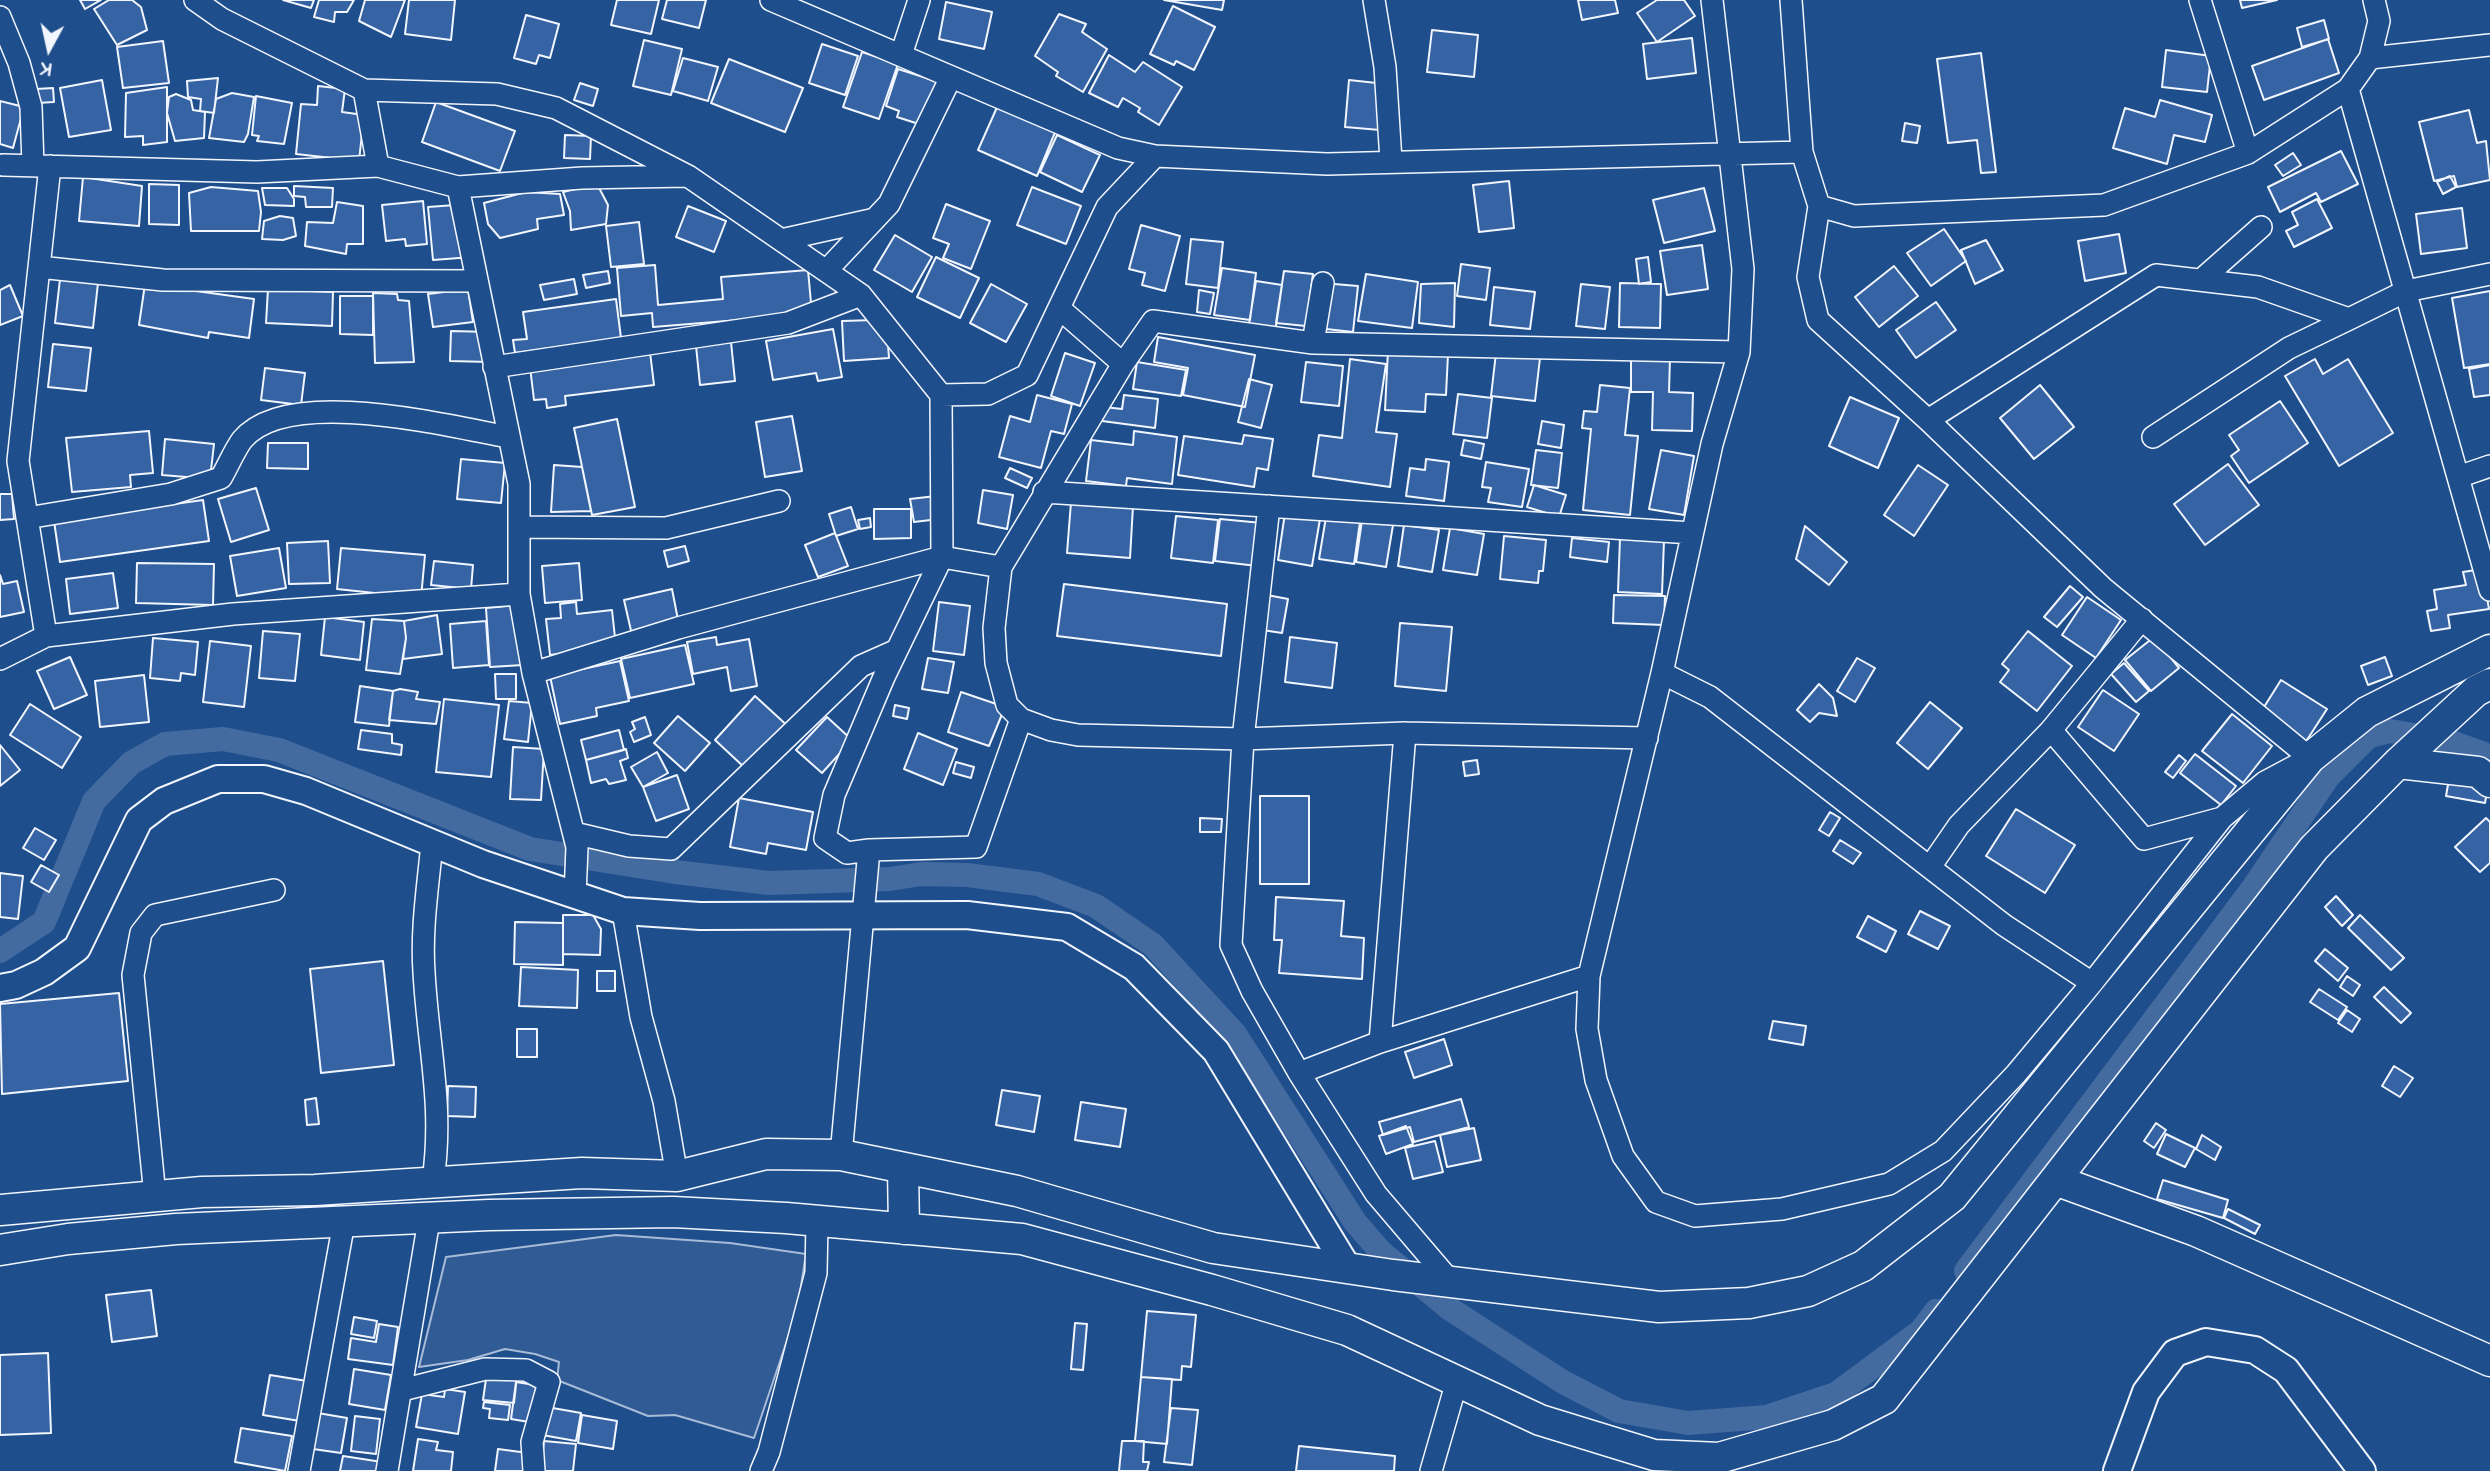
<!DOCTYPE html>
<style>
body{margin:0}
#map{position:relative;width:2490px;height:1471px;overflow:hidden;background:#1f4e8c;font-family:Quicksand,sans-serif}
canvas{display:block}
.north{position:absolute;left:14px;top:14px;width:70px;height:70px;-webkit-text-stroke:5px #1f4e8c;paint-order:stroke;rotate:188deg;font-size:19px;font-weight:700;line-height:28px;text-align:center;color:#f2f6ff}
.north::after{content:'';display:block;margin:auto;width:24px;height:32px;background:#f2f6ff;clip-path:polygon(50% 0,100% 100%,50% 72%,0 100%)}
</style>
<div id="map">
<canvas width="2490" height="1471"></canvas>
<div class="north">K</div>
</div>
<script>
const ctx = document.querySelector('canvas').getContext('2d');
ctx.lineJoin = 'round';
function fillPath(path, color) {
  ctx.fillStyle = color;
  ctx.fill(path, 'evenodd');
}
function stroke(path, color, width, dash) {
  ctx.strokeStyle = color;
  ctx.lineWidth = width;
  ctx.lineCap = dash ? 'butt' : 'round';
  ctx.setLineDash(dash || []);
  ctx.stroke(path);
}
const built = new Path2D(`
 M616 1235 730 1243 806 1254 797 1311 754 1438 675 1415 648 1416 557 1380 559 1362 535 1354 505 1349 468 1360 419 1367 446 1257Z`);
fillPath(built, '#305b95');
stroke(built, '#a8bbd7', 2);
stroke(new Path2D(`
 M0 951 44 922 94 801 131 763 165 744 223 739 279 750 530 849 675 872 769 883 890 879 921 874 967 875 1038 884 1096 906 1153 945 1235 1034 1355 1222 1381 1252 1450 1309 1563 1382 1619 1411 1688 1423 1767 1417 1836 1394 1921 1331 1936 1311
 M1966 1271 2253 888 2328 777 2369 736 2390 731 2448 741 2482 753 2490 760`), '#446ba0', 24);
const building = new Path2D(`
 M80 0H101L85 9Z
 M109 0H132L141 7 147 30 117 45 94 9Z
 M283 0H314L311 8Z
 M319 0H354L347 12H335L334 22 314 17Z
 M365 0H405L391 37 359 21Z
 M409 0H455L451 40 405 34Z
 M617 0H659L651 34 611 25Z
 M667 0H706L699 28 662 19Z
 M1164 0H1224L1222 10Z
 M1578 0H1615L1618 13 1582 20Z
 M1657 0H1684L1695 16 1657 42 1637 13Z
 M2240 0H2277L2242 8Z
 M946 2 992 12 984 49 939 39Z
 M1173 6 1215 27 1194 70 1176 61 1174 65 1150 54Z
 M1059 14 1086 24 1082 32 1107 49 1083 92 1056 76 1058 72 1035 56Z
 M526 15 559 24 550 58 539 55 536 64 514 58Z
 M2324 20 2329 39 2302 47 2297 28Z
 M1432 30 1478 35 1474 77 1427 72Z
 M1692 38 1696 73 1647 79 1643 44Z
 M2328 39 2339 73 2264 100 2252 66Z
 M644 40 682 49 671 95 633 86Z
 M163 41 169 83 123 88 117 47Z
 M822 44 858 56 845 95 809 83Z
 M2166 50 2211 56 2207 92 2162 87Z
 M862 52 898 64 879 119 843 107Z
 M1981 53 1996 172 1981 173 1977 140 1948 143 1937 59Z
 M1109 55 1135 72 1143 62 1182 87 1159 125 1138 112 1140 108 1123 98 1118 107 1089 93Z
 M683 58 718 67 708 101 673 91Z
 M729 59 803 88 785 132 711 103Z
 M898 69 939 82 925 126 897 117 899 111 886 106Z
 M218 78 214 113 200 111 201 99 188 97 187 81Z
 M102 80 111 130 69 137 60 88Z
 M1349 80 1395 85 1380 130 1345 127Z
 M580 83 598 89 593 106 574 100Z
 M318 86 345 89 342 112 364 115 359 161 296 154 301 104 317 105Z
 M167 87V142L143 145V136L125 137 126 93Z
 M53 88 54 102 37 103 36 89Z
 M232 93 254 97 248 134 244 142 209 138 216 99Z
 M176 94 191 100 193 110 205 112 204 138 175 141 167 113 169 97Z
 M256 96 292 103 284 144 257 141 259 136 252 135Z
 M2160 100 2212 115 2205 142 2174 135 2167 164 2113 148 2125 108 2155 117Z
 M0 101 24 107 13 148 0 144Z
 M436 102 515 131 500 171 422 142Z
 M998 105 1056 130 1037 176 978 150Z
 M2469 110 2477 143 2486 141 2490 180 2457 187 2454 176 2434 181 2419 122Z
 M1905 123 1920 126 1917 143 1902 141Z
 M565 135 591 136 590 159 564 158Z
 M1057 135 1100 155 1082 192 1040 172Z
 M2341 151 2358 184 2321 202 2316 193 2280 212 2268 187Z
 M2293 153 2301 165 2283 176 2275 165Z
 M2450 176 2456 187 2443 194 2437 182Z
 M83 177 142 186 139 226 79 221Z
 M1509 181 1514 228 1479 232 1473 185Z
 M149 184 179 185V225L149 224Z
 M597 184 608 205 606 224 571 230 570 211 563 192Z
 M294 186 333 188 332 207H306L305 197 294 196Z
 M211 187 258 191 261 212 259 231H191L189 193Z
 M1032 187 1081 206 1066 244 1017 225Z
 M262 188H287L294 199V206L265 205Z
 M1704 188 1715 231 1664 243 1653 200Z
 M526 192 560 194 564 215 537 219 538 229 500 238 488 224 484 203Z
 M2317 199 2332 228 2294 247 2286 231 2298 225 2292 212Z
 M423 201 427 244 406 246 405 239 386 241 382 205Z
 M337 202 363 206V244H347L346 254 305 246 307 222 333 223Z
 M469 204 472 257 433 260 428 207Z
 M946 204 990 221 971 269 943 258 949 244 933 238Z
 M688 206 726 221 714 252 676 237Z
 M2462 208 2467 248 2421 254 2416 214Z
 M280 216 293 218 296 236 283 240 262 239 264 221Z
 M639 222 644 264 611 267 606 226Z
 M1141 225 1180 236 1165 291 1142 285 1145 273 1129 269Z
 M1944 229 1966 261 1931 286 1907 253Z
 M2119 234 2126 273 2085 281 2078 241Z
 M895 235 932 257 912 292 874 270Z
 M1191 239 1223 242 1218 288 1186 284Z
 M1986 240 2003 270 1975 284 1961 250Z
 M1702 245 1708 289 1667 295 1660 251Z
 M936 257 979 278 960 318 917 297Z
 M1648 257 1651 282 1639 284 1636 259Z
 M1461 264 1490 268 1486 300 1457 296Z
 M655 265 658 305 723 299 721 277 808 270 812 314 653 327 652 313 621 316 617 268Z
 M1894 266 1918 296 1879 327 1855 297Z
 M1222 268 1256 273 1250 320 1214 315Z
 M608 271 610 283 586 288 583 275Z
 M1284 271 1313 274 1306 326 1276 323Z
 M1366 274 1418 282 1412 328 1358 321Z
 M60 279 98 283 93 328 55 323Z
 M574 279 577 294 544 300 540 285Z
 M1256 281 1282 285 1275 333 1248 330Z
 M1322 283 1358 286 1353 332 1317 328Z
 M1455 283 1454 327 1419 323 1421 284Z
 M1620 283 1661 284 1660 328 1619 327Z
 M145 284 254 299 249 338 209 332 208 338 139 325Z
 M991 284 1027 304 1006 342 970 323Z
 M1581 284 1610 287 1605 329 1576 326Z
 M10 285 23 316 0 325V290Z
 M1494 287 1535 292 1530 329 1490 325Z
 M268 289 333 292 332 326 266 323Z
 M468 289 473 322 433 327 428 294Z
 M1199 290 1214 293 1210 314 1197 312Z
 M2490 291V364L2464 368 2452 298Z
 M373 293 397 294 398 300 409 301 414 362 375 363Z
 M340 296H373V335L340 334Z
 M616 299 621 338 515 353 513 340 527 339 523 312Z
 M1936 302 1956 330 1916 358 1896 330Z
 M875 320 876 331H887L889 358 844 361 842 321Z
 M833 329 842 377 818 381 816 373 773 380 766 341Z
 M451 331 491 332 490 362 450 361Z
 M1158 337 1255 355 1245 407 1183 395 1188 368 1154 362Z
 M731 342 735 381 700 385 696 346Z
 M53 344 91 348 86 391 48 387Z
 M1388 350 1448 354 1446 395 1426 394 1425 412 1385 410Z
 M650 352 654 385 565 396 566 405 547 408 546 399 534 400 530 367Z
 M1065 353 1095 363 1080 406 1051 396Z
 M1496 353 1540 358 1535 401 1491 396Z
 M1631 356 1670 357 1669 392 1693 393 1692 431 1652 430 1653 392H1631Z
 M1350 359 1386 364 1376 432 1397 434 1390 487 1313 476 1319 435 1342 438Z
 M2315 359 2323 374 2348 359 2393 433 2339 466 2285 376Z
 M1137 362 1186 370 1181 396 1133 389Z
 M1306 362 1343 366 1339 406 1301 402Z
 M2490 365V395L2474 397 2469 369Z
 M265 368 305 373 301 405 261 400Z
 M1249 379 1272 385 1261 428 1238 422Z
 M1600 385 1630 388 1625 435 1638 436 1630 515 1583 510 1591 429 1582 428 1584 411 1597 412Z
 M2040 385 2074 427 2034 459 2000 418Z
 M1458 394 1492 398 1487 438 1453 434Z
 M1037 395 1072 404 1064 434 1051 431 1041 468 999 457 1010 416 1030 422Z
 M1124 395 1158 399 1155 428 1102 421 1104 407 1122 409Z
 M1850 397 1899 418 1878 468 1829 446Z
 M2280 401 2308 443 2249 483 2231 456 2239 450 2229 435Z
 M792 416 802 471 765 477 756 422Z
 M617 419 635 507 592 515 574 428Z
 M1542 421 1564 425 1561 448 1538 444Z
 M149 431 153 473 130 475 131 487 72 492 66 438Z
 M1134 431 1177 437 1172 484 1127 478 1126 486 1086 481 1091 440 1133 445Z
 M1244 435 1273 439 1268 470 1257 468 1254 487 1178 475 1184 436 1242 444Z
 M165 439 214 444 210 479 162 475Z
 M1464 440 1484 444 1481 459 1461 455Z
 M268 443H308V469L267 468Z
 M1536 450 1562 453 1558 488 1531 485Z
 M1661 450 1694 456 1684 515 1649 509Z
 M461 459 505 463 501 503 457 499Z
 M1426 459 1449 462 1444 501 1406 496 1410 468 1425 470Z
 M1486 462 1529 469 1522 507 1488 502 1491 488 1482 487Z
 M2228 464 2259 505 2205 545 2174 504Z
 M554 465 582 467 591 511 551 512Z
 M1918 465 1948 485 1914 536 1884 515Z
 M1010 468 1032 478 1027 488 1005 478Z
 M1534 485 1566 495 1559 517 1527 507Z
 M256 488 269 530 231 542 218 499Z
 M983 490 1013 495 1007 529 978 523Z
 M0 494H12L14 519 0 520Z
 M936 496 939 519 914 522 910 499Z
 M203 500 209 541 60 562 54 521Z
 M1071 502 1133 506 1130 558 1067 553Z
 M851 507 858 529 836 536 829 514Z
 M874 509H911V538L874 539Z
 M1285 513 1320 519 1312 566 1278 560Z
 M1176 516 1218 520 1213 563 1171 558Z
 M1326 517 1360 522 1354 564 1319 559Z
 M870 518 871 527 860 529 858 520Z
 M1220 519 1262 523 1257 566 1215 561Z
 M1362 520 1393 525 1386 567 1356 562Z
 M1404 525 1439 530 1432 572 1398 566Z
 M1805 526 1847 562 1829 585 1796 559Z
 M1450 528 1484 534 1477 575 1443 570Z
 M835 533 848 566 818 577 805 545Z
 M1504 536 1546 540 1543 571H1539L1538 583 1500 579Z
 M1572 538 1609 542 1607 562 1570 557Z
 M1620 538 1664 540 1662 594 1618 592Z
 M328 541 330 583 289 584 287 543Z
 M685 546 689 561 668 567 664 551Z
 M279 548 286 588 237 596 230 556Z
 M341 548 425 555 421 598 337 589Z
 M434 561 473 565 471 589 431 585Z
 M137 563 214 564 213 605 136 603Z
 M579 563 582 600 545 603 542 566Z
 M2482 569 2489 609 2448 615 2450 628 2431 631 2427 611 2437 609 2434 590 2466 585 2463 572Z
 M113 573 118 608 70 614 66 579Z
 M0 575 3 584 17 581 24 612 0 617Z
 M1064 584 1227 604 1221 656 1057 636Z
 M2070 586 2083 597 2057 627 2044 617Z
 M672 589 679 625 632 635 624 600Z
 M1267 595 1288 599 1282 633 1262 630Z
 M1614 595 1665 596 1664 625 1613 623Z
 M2087 597 2121 620 2096 658 2062 635Z
 M576 602 577 614 612 610 616 647 550 655 546 619 561 618 560 604Z
 M939 602 970 606 964 655 933 651Z
 M518 605 523 665 490 667 486 608Z
 M437 615 442 654 403 659 406 638 404 621Z
 M325 617 364 622 360 660 321 655Z
 M372 619 404 621 406 638 400 674 366 670Z
 M486 621 489 665 453 668 450 624Z
 M1400 623 1452 627 1446 691 1395 686Z
 M263 631 300 634 295 681 259 678Z
 M2028 631 2072 666 2037 711 2000 682 2009 670 2002 664Z
 M716 637 717 645 749 639 757 686 731 691 727 667 693 674 687 642Z
 M1290 637 1337 643 1332 688 1285 682Z
 M2154 637 2179 668 2151 691 2125 660Z
 M153 638 198 642 195 675 181 673 180 681 150 678Z
 M210 641 251 646 244 707 203 702Z
 M685 645 694 684 630 698 621 659Z
 M70 657 87 695 54 709 37 671Z
 M2385 657 2392 676 2368 685 2361 666Z
 M928 658 954 662 948 693 922 689Z
 M1857 658 1875 668 1855 702 1837 691Z
 M620 661 629 701 596 708 597 716 560 724 550 676Z
 M2124 663 2149 691 2136 702 2111 674Z
 M495 674H516V699H496Z
 M144 675 149 722 100 727 95 681Z
 M2281 680 2327 709 2305 743 2259 715Z
 M1819 684 1833 698 1837 716 1819 713 1810 722 1797 710Z
 M360 686 393 691 389 726 355 722Z
 M400 689 418 692 416 699 440 702 436 724 389 720 393 691Z
 M2103 690 2139 714 2114 751 2078 727Z
 M961 692 1005 707 989 746 948 732Z
 M755 696 791 729 745 768 715 740Z
 M444 699 499 705 491 777 436 772Z
 M509 701 532 703 528 742 504 739Z
 M1930 702 1962 728 1928 769 1897 743Z
 M30 704 81 737 62 768 10 735Z
 M895 705 909 708 907 719 893 716Z
 M2232 714 2272 746 2243 783 2202 751Z
 M678 716 710 743 685 771 654 743Z
 M645 717 651 735 634 742 630 732 635 729 632 722Z
 M827 717 852 740 822 773 796 750Z
 M361 730 392 734V743L402 745 401 755 358 749Z
 M619 730 624 750 586 760 581 740Z
 M918 733 957 749 943 785 904 769Z
 M0 745 20 770 0 786Z
 M513 747 544 749 541 800 510 799Z
 M626 749 628 758 620 761 626 780 609 784 606 779 591 783 586 760Z
 M657 752 668 773 643 787 631 767Z
 M2195 754 2236 786 2221 805 2180 773Z
 M2179 755 2186 761 2173 778 2165 772Z
 M1477 760 1479 774 1465 776 1463 762Z
 M956 762 974 767 971 778 953 773Z
 M677 775 689 809 656 821 643 787Z
 M2449 779 2488 787 2485 803 2446 796Z
 M1260 796H1309V884H1260Z
 M739 798 813 812 806 850 768 843 766 854 730 847Z
 M2016 809 2075 845 2045 893 1986 856Z
 M1830 812 1840 818 1829 836 1819 830Z
 M1200 818 1222 819 1221 832H1200Z
 M2486 818 2490 822V863L2480 872 2455 847Z
 M35 828 56 840 44 860 23 848Z
 M1840 840 1861 853 1853 864 1833 851Z
 M41 865 59 875 49 892 31 882Z
 M0 873 23 876 18 919 0 917Z
 M2336 896 2353 915 2342 926 2325 907Z
 M1276 897 1344 901 1341 936 1364 938 1362 979 1279 973 1282 940H1274Z
 M1920 911 1950 926 1938 949 1908 934Z
 M563 915H593L601 929 600 955 563 954Z
 M2360 915 2404 958 2391 970 2348 928Z
 M1868 916 1896 931 1886 952 1857 937Z
 M515 922 563 923V965L514 964Z
 M2325 949 2348 968 2338 981 2315 961Z
 M383 961 394 1065 321 1073 310 969Z
 M521 967 578 970 577 1008 519 1006Z
 M597 971H615V991H597Z
 M2347 976 2360 985 2353 996 2340 987Z
 M2384 987 2411 1013 2401 1023 2374 997Z
 M2319 989 2347 1007 2338 1020 2310 1002Z
 M119 993 128 1081 2 1094 0 1004Z
 M2347 1010 2360 1019 2352 1032 2338 1023Z
 M1773 1021 1806 1026 1803 1045 1769 1039Z
 M517 1029H537V1057H517Z
 M1444 1039 1452 1065 1414 1078 1405 1052Z
 M2394 1066 2413 1078 2400 1097 2382 1086Z
 M448 1086 476 1087 475 1117 447 1116Z
 M1002 1090 1040 1096 1034 1132 996 1125Z
 M316 1098 319 1124 307 1125 305 1100Z
 M1461 1099 1469 1127 1414 1142 1410 1127 1383 1135 1379 1122Z
 M1081 1102 1126 1109 1120 1147 1075 1140Z
 M2156 1123 2166 1130 2154 1148 2144 1141Z
 M1406 1126 1413 1144 1386 1154 1379 1136Z
 M1474 1128 1481 1160 1447 1167 1440 1135Z
 M2166 1134 2195 1148 2185 1167 2157 1154Z
 M2202 1135 2221 1147 2215 1160 2196 1149Z
 M1435 1141 1443 1172 1413 1179 1405 1148Z
 M2163 1180 2228 1200 2223 1218 2157 1199Z
 M2228 1209 2260 1225 2255 1234 2224 1218Z
 M151 1290 157 1336 112 1342 106 1295Z
 M1147 1311 1196 1315 1191 1367 1182 1366 1181 1380 1141 1377Z
 M354 1317 377 1321 374 1338 351 1334Z
 M1075 1323 1087 1324 1083 1370 1071 1369Z
 M379 1324 398 1327 393 1365 348 1359 351 1338 376 1342Z
 M48 1353 51 1433 0 1435V1355Z
 M354 1369 391 1375 385 1410 349 1404Z
 M487 1372 517 1376 514 1403 483 1400Z
 M270 1375 307 1381 300 1421 263 1415Z
 M1141 1377 1172 1379 1167 1444 1135 1441Z
 M516 1382 541 1386 535 1423 511 1419Z
 M445 1389 465 1392 458 1434 416 1427 422 1394 444 1397Z
 M484 1402 510 1405 508 1420 489 1418 490 1409 483 1408Z
 M547 1407 581 1413 576 1441 542 1435Z
 M1171 1408 1198 1410 1192 1465 1164 1462Z
 M312 1412 347 1418 341 1453 306 1448Z
 M582 1415 617 1421 613 1449 578 1443Z
 M355 1416 380 1419 376 1454 351 1451Z
 M241 1428 292 1436 285 1471 235 1462Z
 M418 1439 438 1442 436 1450 453 1452 451 1471H413Z
 M544 1441 576 1444 573 1471H541Z
 M1122 1441H1144L1143 1462H1149L1147 1471H1119Z
 M1299 1446 1395 1456 1394 1471H1296Z
 M498 1449 528 1453 525 1471H495Z
 M343 1456 382 1462 381 1471H340Z`);
fillPath(building, '#3563a3');
stroke(building, '#f2f6ff', 2);
const minor = new Path2D(`
 M195 0 222 19 364 90 497 94 556 108 688 176 861 295 941 395 942 557 884 677 834 795 825 838 847 853 869 850 841 1155
 M771 0 1118 148 1155 156 1107 207 1027 375 988 394 941 395
 M1374 0 1385 67 1391 161
 M1712 0 1743 269 1739 352 1712 444 1662 673 1589 976 1587 1029 1596 1080 1623 1156 1656 1202 1695 1216 1782 1209 1889 1184 1943 1151 2016 1074 2092 983
 M1791 0 1802 152 1819 206 1854 216 2104 205 2248 153 2348 89 2370 58 2379 21 2374 0
 M2200 0 2248 153
 M0 17 19 63 31 107 33 166
 M901 55 919 0
 M2370 58 2490 45
 M2348 89 2490 590
 M364 90 378 166 458 187 519 484V594L533 673 577 847 575 896
 M1155 156 1327 164 1802 152
 M3 165 257 172 378 166
 M458 187 582 178 686 176
 M1819 206 1808 277 1818 320 1928 420 2156 275 2258 287 2349 319
 M781 240 875 219
 M39 267 163 280 477 281
 M826 271 889 204 951 77
 M2201 280 2261 227
 M1059 308 1123 364
 M1313 343 1323 283
 M494 367 788 323 861 295
 M2153 437 2289 348 2349 319 2406 291 2490 274
 M2458 477 2490 466
 M1044 492 1692 533
 M1269 506 1243 739 1405 733 1647 738
 M27 518 171 494 221 478C228 466 234 451 242 440 287 385 448 426 509 437
 M519 527 666 528 779 501
 M46 636 18 461 50 166
 M0 659 46 636 233 614 519 594
 M533 673 678 628 942 557 1001 567
 M1662 673 1710 697 2004 925 2092 983 2222 818 2265 782 2310 758 2103 588 1928 420
 M2051 730 2142 619
 M574 833 629 846 671 849 861 666 897 650
 M432 843C428 886 421 929 424 972 428 1047 444 1104 433 1181
 M869 850 976 847 1021 719
 M1930 867 1959 825 2051 730 2144 839 2222 818
 M623 911 641 1017 664 1101 677 1176
 M1380 1042 1405 733
 M1299 1073 1380 1042 1589 976
 M155 1196 133 975 141 933 155 915 274 890
 M1451 1282 1376 1194 1299 1073 1252 991 1231 945 1243 739 1078 735 1051 730 1021 719 1007 705 996 663 994 628 1001 567 1123 364 1153 321 1313 343 1739 352
 M402 1390 485 1369 526 1370 549 1382 532 1442 534 1471
 M299 1471 344 1222
 M387 1471 429 1220
 M761 1471 769 1452 816 1273 817 1222
 M1431 1471 1457 1381`);
const tertiary = new Path2D(`
 M0 988 16 985 44 972 77 948 139 820 164 801 218 779H264L306 791 483 864 623 911 700 916 967 915 1067 927 1134 967 1216 1051 1347 1267
 M2117 1471 2146 1392 2175 1353 2206 1342 2255 1350 2286 1370 2362 1471`);
const secondary = new Path2D(`
 M2398 763 2478 772 2490 782
 M903 1168 904 1229
 M2055 1180 2196 1231 2490 1361
 M0 1210 202 1192 315 1190 582 1173 677 1176 766 1154 841 1155 1017 1191 1213 1248 1393 1275 1659 1307 1749 1303 1808 1291 1863 1266 1952 1197 2310 758 2367 712 2490 650
 M0 1250 68 1239 176 1229 489 1215 673 1212 786 1218 1022 1239 1212 1290 1347 1330 1540 1420 1654 1455 1719 1458 1833 1425 1884 1399 2314 848 2398 763 2476 691 2490 684`);
stroke(minor, '#f2f6ff', 24);
stroke(tertiary, '#f2f6ff', 30);
stroke(secondary, '#f2f6ff', 33);
stroke(minor, '#1f4e8c', 21);
stroke(tertiary, '#1f4e8c', 26);
stroke(secondary, '#1f4e8c', 30);
</script>
